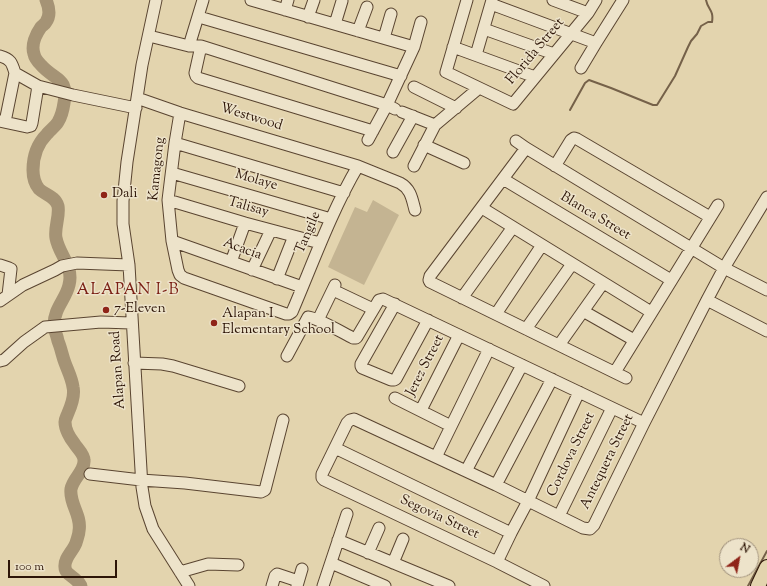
<!DOCTYPE html>
<style>
body{margin:0}
#map{position:relative;width:767px;height:586px;overflow:hidden;background:#e3d4ae;font-family:"Sorts Mill Goudy",serif}
canvas{display:block}
.north{position:absolute;left:719px;top:538px;width:40px;height:40px;box-sizing:border-box;background:#ede3ca;border:1px solid #a0917c;border-radius:50%;rotate:32deg;font-size:11px;font-weight:700;line-height:16px;text-align:center;color:#2d1507}
.north::after{content:'';display:block;margin:auto;width:14px;height:18px;background:#8f2418;clip-path:polygon(50% 0,100% 100%,50% 72%,0 100%)}
.scale{position:absolute;left:8px;top:560px;width:109px;height:18px;box-sizing:border-box;border:2px solid #2d1507;border-top:0;padding-left:5px;font-size:12px;line-height:14px;white-space:nowrap;color:#2d1507;-webkit-text-stroke:3px #ede3ca;paint-order:stroke}
</style>
<div id="map">
<canvas width="767" height="586"></canvas>
<div class="north">N</div>
<div class="scale">100 m</div>
</div>
<script>
const ctx = document.querySelector('canvas').getContext('2d');
ctx.lineJoin = 'round';
function fillPath(path, color) {
  ctx.fillStyle = color;
  ctx.fill(path, 'evenodd');
}
function stroke(path, color, width, dash) {
  ctx.strokeStyle = color;
  ctx.lineWidth = width;
  ctx.lineCap = dash ? 'butt' : 'round';
  ctx.setLineDash(dash || []);
  ctx.stroke(path);
}
function write(font, color, halo, rows, align = 'center') {
  ctx.font = font + ' "Sorts Mill Goudy",serif';
  ctx.lineWidth = 3;
  ctx.setLineDash([]);
  ctx.textBaseline = 'middle';
  ctx.strokeStyle = halo;
  ctx.fillStyle = color;
  for (const [text, x, y, turn = 0] of rows) {
    ctx.save();
    ctx.translate(x, y);
    ctx.rotate((+turn || 0) * Math.PI / 180);
    ctx.textAlign = isNaN(turn) ? turn : align;
    if (halo) ctx.strokeText(text, 0, 0);
    ctx.fillText(text, 0, 0);
    ctx.restore();
  }
}
fillPath(new Path2D(`
 M373 200 399 215 364 285 328 267 355 207 367 212Z`), '#c4b492');
stroke(new Path2D(`
 M570 110 585 83 589 80 611 88 653 105H657L675 76 688 47 691 41 697 34 701 26 708 22H712C714 10 708 10 706 0
 M748 586 767 551`), '#756149', 2);
stroke(new Path2D(`
 M46 0C49 7 51 15 46 22 45 24 43 25 41 27 36 34 31 45 34 54 35 59 38 62 41 65 55 81 69 77 64 103 63 110 61 117 58 122 55 127 50 130 47 134 37 144 33 156 33 170 33 176 35 184 39 189 45 195 55 196 58 206 60 216 54 228 56 238 59 255 74 266 69 285 66 299 54 308 54 325 54 330 57 335 58 341 61 348 62 355 65 363 68 371 72 379 73 387 75 395 71 406 68 413 67 416 65 419 65 422 65 429 70 438 74 443 77 448 84 454 84 460 85 471 73 478 71 489 69 504 82 515 79 531 79 535 77 539 76 543 73 551 64 558 65 567 65 574 73 576 77 581 78 581 81 585 81 586`), '#a59375', 13);
const minor = new Path2D(`
 M156 0 142 65 137 98 127 162 123 201V224L129 265 142 487 145 506 153 529 189 586
 M251 0 414 47 387 105 368 140
 M467 0 446 72 513 104 588 13 596 0
 M553 0 588 13
 M491 4 596 43
 M285 10 288 0
 M199 17 401 76
 M308 17 314 0
 M335 24 342 1
 M484 29 554 54
 M358 31 367 7
 M149 36 189 46H201L387 105 395 109
 M384 38 391 14
 M189 46 203 0
 M201 46 195 73 196 76 198 78 373 131
 M414 47 421 22
 M453 47 535 77
 M476 55 492 0
 M0 56C11 59 12 63 15 73L38 86 73 95 136 108
 M581 68 596 43 623 0
 M414 87 456 108
 M137 98 180 113 358 166 400 183C411 189 412 199 415 210
 M402 112 435 125
 M180 113 175 143 168 200 172 241 178 270 180 275 184 278 286 314H289L292 312C313 263 331 212 358 166
 M0 121 27 127 31 126 32 123 38 86
 M5 122 15 73
 M516 141 526 148 724 268 767 290
 M175 143 344 193
 M424 145 464 163
 M526 148 430 276 429 280 430 282 626 378
 M393 152 413 116
 M414 166 435 125 479 88
 M555 166 571 140 574 138 577 139 710 217
 M172 173 331 219
 M503 179 671 280
 M168 200 245 223 320 243
 M482 208 651 312
 M172 241 302 287
 M231 262 245 223
 M0 265 9 268 11 269 8 295
 M252 270 271 230
 M277 279 294 236
 M333 290 373 309
 M462 298 513 227
 M707 300 767 331
 M0 301 23 285 55 270 62 266 77 263 129 265
 M395 304 361 364V366L362 368 391 380H394L396 379 428 320
 M583 311 634 340
 M496 314 542 245
 M318 320 335 285
 M526 329 572 264
 M559 345 603 283
 M287 356 308 317C318 318 343 333 353 338H356L357 337 379 300 383 299 644 423
 M0 361 4 360 24 342 45 327 101 322 131 323
 M134 363 162 364 173 366 239 386
 M615 372 718 205
 M395 398 451 426
 M421 410 459 335
 M335 448 511 533
 M436 457 489 349
 M466 471 522 365
 M90 474 141 480 185 483 261 492 265 490 283 420
 M496 485 552 379
 M559 516 612 408
 M338 540 449 586
 M368 553 379 528
 M497 562 511 533 528 501 579 392
 M331 563 385 586
 M393 563 403 539
 M180 572 208 564 238 565
 M272 586 275 576 277 574 298 581
 M297 586 302 569
 M323 586 347 514
 M544 586 497 562 324 480 322 478V474L347 423 350 420 354 419 496 485 583 528 590 529 594 525 644 423 707 300 724 268 767 197`);
const major = new Path2D(`
 M758 586 767 567`);
stroke(minor, '#5a4531', 13);
stroke(major, '#2d1507', 16);
stroke(minor, '#ede3ca', 11);
stroke(major, '#e3d4ae', 14);
for (const [x, y, r, color] of [
 [104,195,4,"#8f2418"],
 [106,310,4,"#8f2418"],
 [214,323,4,"#8f2418"]
]) {
  const dot = new Path2D();
  dot.arc(x, y, r, 0, 2 * Math.PI);
  ctx.fillStyle = color;
  ctx.fill(dot);
  stroke(dot, '#ede3ca', 1.5);
}
write('14px', '#2d1507', '#ede3ca', [
 ["Florida Street",536,52,-50],
 ["Westwood",251,118,17],
 ["Kamagong",158,169,-84],
 ["Molaye",256,181,16],
 ["Talisay",248,208,16],
 ["Blanca Street",595,217,31],
 ["Tangile",309,233,-67],
 ["Acacia",242,250,20],
 ["Jerez Street",426,366,-63],
 ["Alapan Road",119,370,-94],
 ["Cordova Street",572,455,-64],
 ["Antequera Street",608,462,-64],
 ["Segovia Street",439,518,25]
]);
write('14px', '#2d1507', '#ede3ca', [
 ["Dali",112,195],
 ["7-Eleven",114,310],
 ["Alapan I",222,315],
 ["Elementary School",222,331]
], 'left');
ctx.letterSpacing = '1px';
write('16px', '#7a1f14', '#ede3ca', [
 ["ALAPAN I-B",128,291]
]);
ctx.letterSpacing = '0px';
</script>
